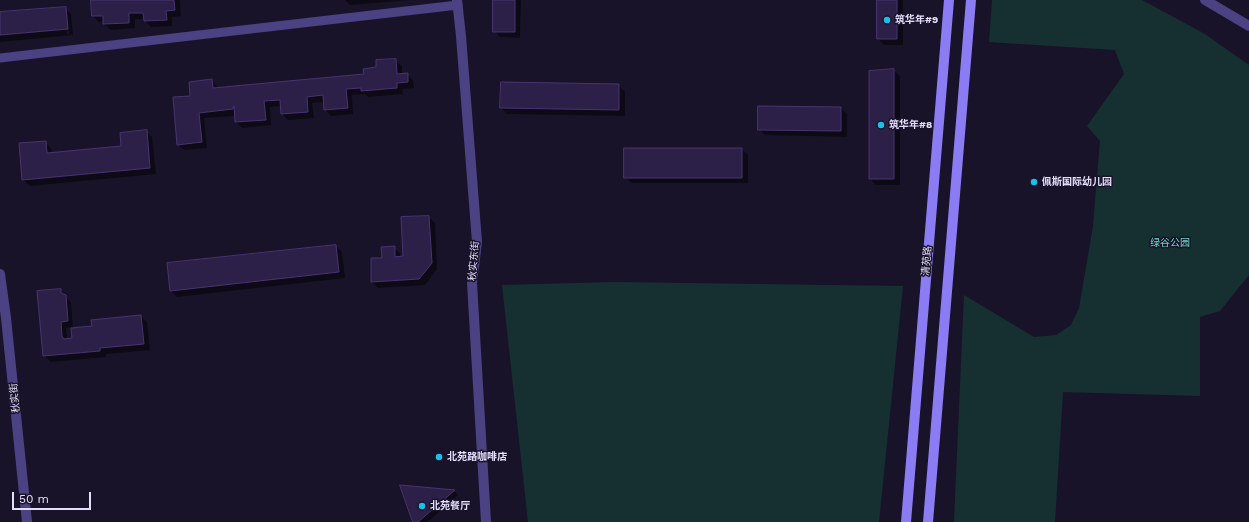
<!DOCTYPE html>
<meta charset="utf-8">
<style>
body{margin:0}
#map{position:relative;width:1249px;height:522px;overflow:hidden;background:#191329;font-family:"Work Sans",sans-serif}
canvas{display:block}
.scale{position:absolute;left:12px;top:492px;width:79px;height:18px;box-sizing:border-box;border:2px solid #e4ddfc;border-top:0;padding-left:5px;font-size:12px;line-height:14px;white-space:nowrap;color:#e4ddfc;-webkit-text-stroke:3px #191329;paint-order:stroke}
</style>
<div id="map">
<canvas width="1249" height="522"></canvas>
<div class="scale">50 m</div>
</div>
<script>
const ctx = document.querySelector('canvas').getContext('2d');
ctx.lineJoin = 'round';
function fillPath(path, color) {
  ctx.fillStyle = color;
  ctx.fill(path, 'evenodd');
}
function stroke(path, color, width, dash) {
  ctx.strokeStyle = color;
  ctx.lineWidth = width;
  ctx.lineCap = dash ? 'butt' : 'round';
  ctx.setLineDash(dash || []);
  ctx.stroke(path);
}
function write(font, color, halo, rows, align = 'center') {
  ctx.font = font + ' "Work Sans","Noto Sans SC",sans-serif';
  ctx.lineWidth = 3;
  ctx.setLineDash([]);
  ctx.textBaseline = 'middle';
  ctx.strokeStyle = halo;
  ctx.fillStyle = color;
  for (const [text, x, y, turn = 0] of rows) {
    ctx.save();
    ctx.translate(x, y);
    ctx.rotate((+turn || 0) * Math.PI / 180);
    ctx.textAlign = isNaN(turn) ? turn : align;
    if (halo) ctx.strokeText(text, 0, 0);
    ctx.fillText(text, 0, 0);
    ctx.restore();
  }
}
fillPath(new Path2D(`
 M992 0H1142L1205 34 1249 65V275L1220 311 1200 317V396L1063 392 1055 522H954L964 295 1034 337 1056 335 1071 325 1079 308 1093 226 1100 141 1087 126 1124 74 1115 50 989 42Z
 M614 282 903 286 879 522H528L502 285Z`), '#163032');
fillPath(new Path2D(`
 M92 0H180L181 16 172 17V26L151 27 145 21 144 19H135V28L111 30 104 24V22H99L93 16Z
 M345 0H411L350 5Z
 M494 0H521L520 38 500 37 494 31Z
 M878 0H903V45H884L878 39Z
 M65 8 71 14 73 35 0 42V13ZM65 13H67L69 34H67Z
 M395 60 402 66V74H407L413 80 414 88 402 89 403 94 368 97 365 94 352 95 353 114 331 116 325 110 324 102 312 103 314 118 288 120 282 114 281 106 270 107 271 125 242 128 236 122V116L204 118 207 148 184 150 178 144 191 97 212 80 218 88 365 74Z
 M893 70 900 76V185H876L870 179Z
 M619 85 625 92V116L507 114 501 108Z
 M841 108 847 114V137L765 135 759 129Z
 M146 131 152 137 156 174 30 186 23 180 45 142 51 148 52 153 122 147Z
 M742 149 748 155V183H632L625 177Z
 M429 217 435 223 437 269 425 285 378 288 372 282 371 267 383 259 394 247 400 254 401 257H404Z
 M336 246 342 252 345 278 177 297 171 291Z
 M61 290 71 303 73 329 93 327 141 316 147 322 150 350 106 354V357L51 362 44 356ZM72 327 73 339H67L66 328Z
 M402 486 454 491 458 495 428 522H414Z`), '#0007');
const building = new Path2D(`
 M91 0H174L175 10 166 11 167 20 144 21 143 13H129V23L103 24V16H92Z
 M493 0H515V32H493Z
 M877 0H897V39H877Z
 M66 7 68 29 0 35V12Z
 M396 59 397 74 408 73V82L397 83V88L361 91V88L346 89 348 108 324 110 323 95 307 97 308 112 281 114 280 100 264 101 266 120 235 122 234 106 233 109 199 113 202 142 177 145 173 97 190 96 189 82 212 79 213 88 364 74 363 69 376 67V60Z
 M894 69V179H869V71Z
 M501 82 619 84V110L500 108Z
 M758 106 841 107V131L758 130Z
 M147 130 150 168 22 180 19 143 46 141 47 153 121 146 120 133Z
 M624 148H742V178H624Z
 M429 216 432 263 419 279 371 282V258H382L381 247 395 246V257L403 256 401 217Z
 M336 245 339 272 170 291 167 263Z
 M61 289V293L66 295 68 321 61 322 62 336 64 339 72 338 71 328 92 326 91 320 141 315 144 344 100 348V351L43 356 37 291Z
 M400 485 455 490 418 522H413Z`);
fillPath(building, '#2d2048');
stroke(building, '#473472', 1);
stroke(new Path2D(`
 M0 58 458 5`), '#4b4283', 9);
stroke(new Path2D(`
 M457 0 461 36 477 242 472 283 486 522
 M1205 0 1249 26
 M0 274 6 318 27 522`), '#4b4283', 10);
stroke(new Path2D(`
 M906 522 949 0
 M928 522 971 0`), '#8c7cf4', 10);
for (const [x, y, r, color] of [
 [887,20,4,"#19c0ec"],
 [881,125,4,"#19c0ec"],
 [1034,182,4,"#19c0ec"],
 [439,457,4,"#19c0ec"],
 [422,506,4,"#19c0ec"]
]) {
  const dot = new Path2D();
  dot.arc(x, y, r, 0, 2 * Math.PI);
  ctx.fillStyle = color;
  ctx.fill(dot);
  stroke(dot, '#191329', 1.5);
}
write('bold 10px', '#e4ddfc', '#191329', [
 ["筑华年#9",895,20],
 ["筑华年#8",889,125],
 ["佩斯国际幼儿园",1042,182],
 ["北苑路咖啡店",447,457],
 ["北苑餐厅",430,506]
], 'left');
write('10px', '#6ed7c8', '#191329', [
 ["绿谷公园",1170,243]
]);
write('10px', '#e4ddfc', '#191329', [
 ["秋实东街",474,261,-85],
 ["清苑路",927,261,-85],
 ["秋实街",15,398,-96]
]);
</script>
